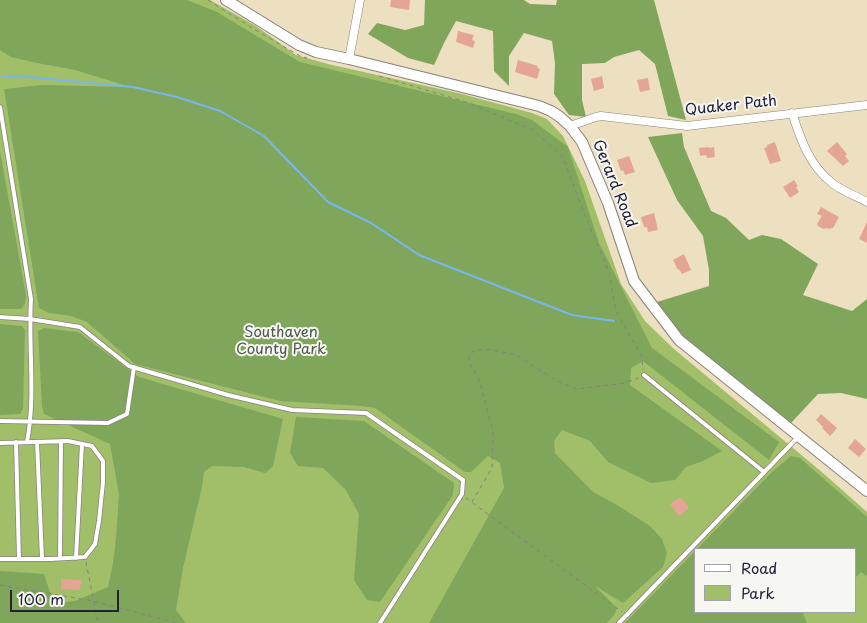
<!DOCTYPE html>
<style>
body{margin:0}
#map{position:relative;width:867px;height:623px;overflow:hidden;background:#ede0c0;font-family:"Playpen Sans",sans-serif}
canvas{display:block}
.legend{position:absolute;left:694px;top:548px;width:162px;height:65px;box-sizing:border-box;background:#f6f6f2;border:1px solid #a1a1a9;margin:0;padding:6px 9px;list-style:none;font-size:15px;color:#22223b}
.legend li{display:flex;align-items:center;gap:10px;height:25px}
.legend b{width:25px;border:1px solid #a1a1a9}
.scale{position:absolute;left:10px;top:590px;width:109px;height:22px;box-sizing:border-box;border:2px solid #22223b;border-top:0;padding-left:6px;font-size:15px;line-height:18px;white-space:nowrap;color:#22223b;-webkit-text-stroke:4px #f6f6f2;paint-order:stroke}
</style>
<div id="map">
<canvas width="867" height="623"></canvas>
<ul class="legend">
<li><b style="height:6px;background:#fff"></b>Road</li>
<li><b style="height:14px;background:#a0bf68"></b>Park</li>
</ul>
<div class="scale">100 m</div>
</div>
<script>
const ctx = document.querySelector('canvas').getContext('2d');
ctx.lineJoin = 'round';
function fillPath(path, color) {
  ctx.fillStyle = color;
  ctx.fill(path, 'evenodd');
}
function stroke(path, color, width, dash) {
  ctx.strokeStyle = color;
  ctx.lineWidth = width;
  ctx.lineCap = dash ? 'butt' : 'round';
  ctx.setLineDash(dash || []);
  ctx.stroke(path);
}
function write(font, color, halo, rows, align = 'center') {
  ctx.font = font + ' "Playpen Sans",sans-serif';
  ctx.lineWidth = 4;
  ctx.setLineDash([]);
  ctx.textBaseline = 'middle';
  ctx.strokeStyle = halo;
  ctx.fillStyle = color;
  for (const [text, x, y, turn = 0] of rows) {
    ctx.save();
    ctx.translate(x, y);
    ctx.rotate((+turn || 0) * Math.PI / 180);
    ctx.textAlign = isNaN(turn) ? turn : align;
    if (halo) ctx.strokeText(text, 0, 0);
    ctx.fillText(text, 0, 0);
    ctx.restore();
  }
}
fillPath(new Path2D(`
 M0 0H210L256 26 296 55 328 64 462 94 532 113 547 119 563 136 585 181 621 284 645 321 674 349 823 473 867 512V623H0ZM696 549H856V612H696Z`), '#a0bf68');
fillPath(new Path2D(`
 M0 0H187L217 12 300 62 516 114 532 120 568 147 599 243 652 348 779 442 769 460 643 361 631 368 630 385 722 451 703 461 686 467 675 480 651 483 608 462 590 441 562 430 554 441 555 453 593 492 617 505 650 526 662 539 667 553 663 567 623 603 595 586 617 608 614 615 607 623H429L504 488 500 463 488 456 471 472H465L375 408 362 406 280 401 135 364 87 322 71 316 49 313 39 308 4 89 42 85 130 87 75 70 32 62 11 57 0 50Z
 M425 0H524L530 4 556 5 557 0H654L686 120 668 116 655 64 639 50 614 57 605 63 582 64V100L586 117 569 115 554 94 555 63 552 41 524 33 509 56V86L494 71 493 31 456 21 444 43 434 65 408 58 368 34 377 23 405 30 424 25Z
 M682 133 684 147 711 211 726 218 749 240 762 235 781 239 818 264 803 295 852 311 867 299V399L841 393 818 394 791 423 682 336 657 302 709 286V270L703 236 677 200 648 137Z
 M0 151 26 295 25 304 21 309H0Z
 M0 324 22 326 25 330 23 409 20 414 0 415Z
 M44 328 78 332 139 377 283 419 273 466 265 473 244 467 212 466 204 472 202 487 183 568 176 610 186 623H0V571L44 574 50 592 57 603 75 601 108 587 113 563 116 538 119 494 112 455 110 444 44 414 42 407 38 331Z
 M296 417 364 421 454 483 453 495 380 602 367 600 354 580 359 514 345 489 323 468 298 466 290 453Z
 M791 456 800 458 867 517V576L861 572 856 577V549H697L771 473Z
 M696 550V612H806L803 614 807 623H625Z`), '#80a65c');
stroke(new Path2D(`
 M2 77 18 76 133 87 177 97 220 111 264 136 328 202 371 223 419 255 572 315 614 321`), '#78b7ec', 2);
fillPath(new Path2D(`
 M391 0H410L409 10 390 7Z
 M458 31 474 35 472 40 475 41 473 48 456 42Z
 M518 60 538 66 537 68 540 69 537 79 515 72Z
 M602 76 604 88 594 91 591 79Z
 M648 78 650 90 640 92 637 80Z
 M775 142 781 161 770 164 764 148 767 147V145Z
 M837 142 847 154 845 156 849 161 843 166 827 151Z
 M709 147V148L714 147 715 157 707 158 706 155 700 156 699 148Z
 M629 156 635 172 625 175 623 170 621 171 617 160Z
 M794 180 798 186 796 187 799 192 790 198 783 187Z
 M821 207 839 217 833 228 828 229 827 228 823 229 818 226 817 224 822 216 817 214Z
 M654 213 658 230 648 232 647 227H644L641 217Z
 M867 222V243L859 239Z
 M684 254 691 270 682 274 679 269 678 270 673 260Z
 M821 414 837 428 830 436 822 428 823 427 816 420Z
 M855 439 866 449 859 457 848 448Z
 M681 497 689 508 679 516 670 504Z
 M61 579 81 580 80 590 61 589Z`), '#e5a595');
const service = new Path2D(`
 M0 107 31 299C28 346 36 395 27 442
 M0 317 30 319 80 327 129 366 228 395 292 410 366 413 463 480 462 494 380 623
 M644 375 764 472
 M0 421 108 423 127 414 134 367
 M16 442 19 559
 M37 442 42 559
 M0 443 68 441 92 446 103 461V482L99 521 95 544 85 557 51 559H0
 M60 558 61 441
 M76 558 82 444
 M619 623 799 436`);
const minor = new Path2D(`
 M349 59 360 0
 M792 113C801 140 809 165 832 183 842 191 856 196 867 202
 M570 126 596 117 601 116 687 126 867 105`);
const tertiary = new Path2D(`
 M226 0 299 45 316 52 349 59 539 106 551 111 560 117 570 126 582 142 608 203 634 281 679 340 867 491`);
stroke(service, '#88817e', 5.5);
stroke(minor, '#88817e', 9);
stroke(tertiary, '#88817e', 12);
stroke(new Path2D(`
 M208 0 252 28 300 56 307 58
 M379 76 466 102 533 130 563 157 585 216 609 272 616 311 642 357 643 370
 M466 498 622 612
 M472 502 492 468 493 431 479 379 468 361 473 351 488 349 516 355 557 381 577 389 625 383 638 378
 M86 562 98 623
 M0 585 93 601 177 623`), '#88817e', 1, [4, 4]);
stroke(service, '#fff', 4);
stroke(minor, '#fff', 8);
stroke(tertiary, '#fff', 10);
write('15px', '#22223b', '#f6f6f2', [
 ["Quaker Path",731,106,-6],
 ["Gerard Road",614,184,68]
]);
write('15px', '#4e594b', '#f6f6f2', [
 ["Southaven",281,333],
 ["County Park",281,350]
]);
</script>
